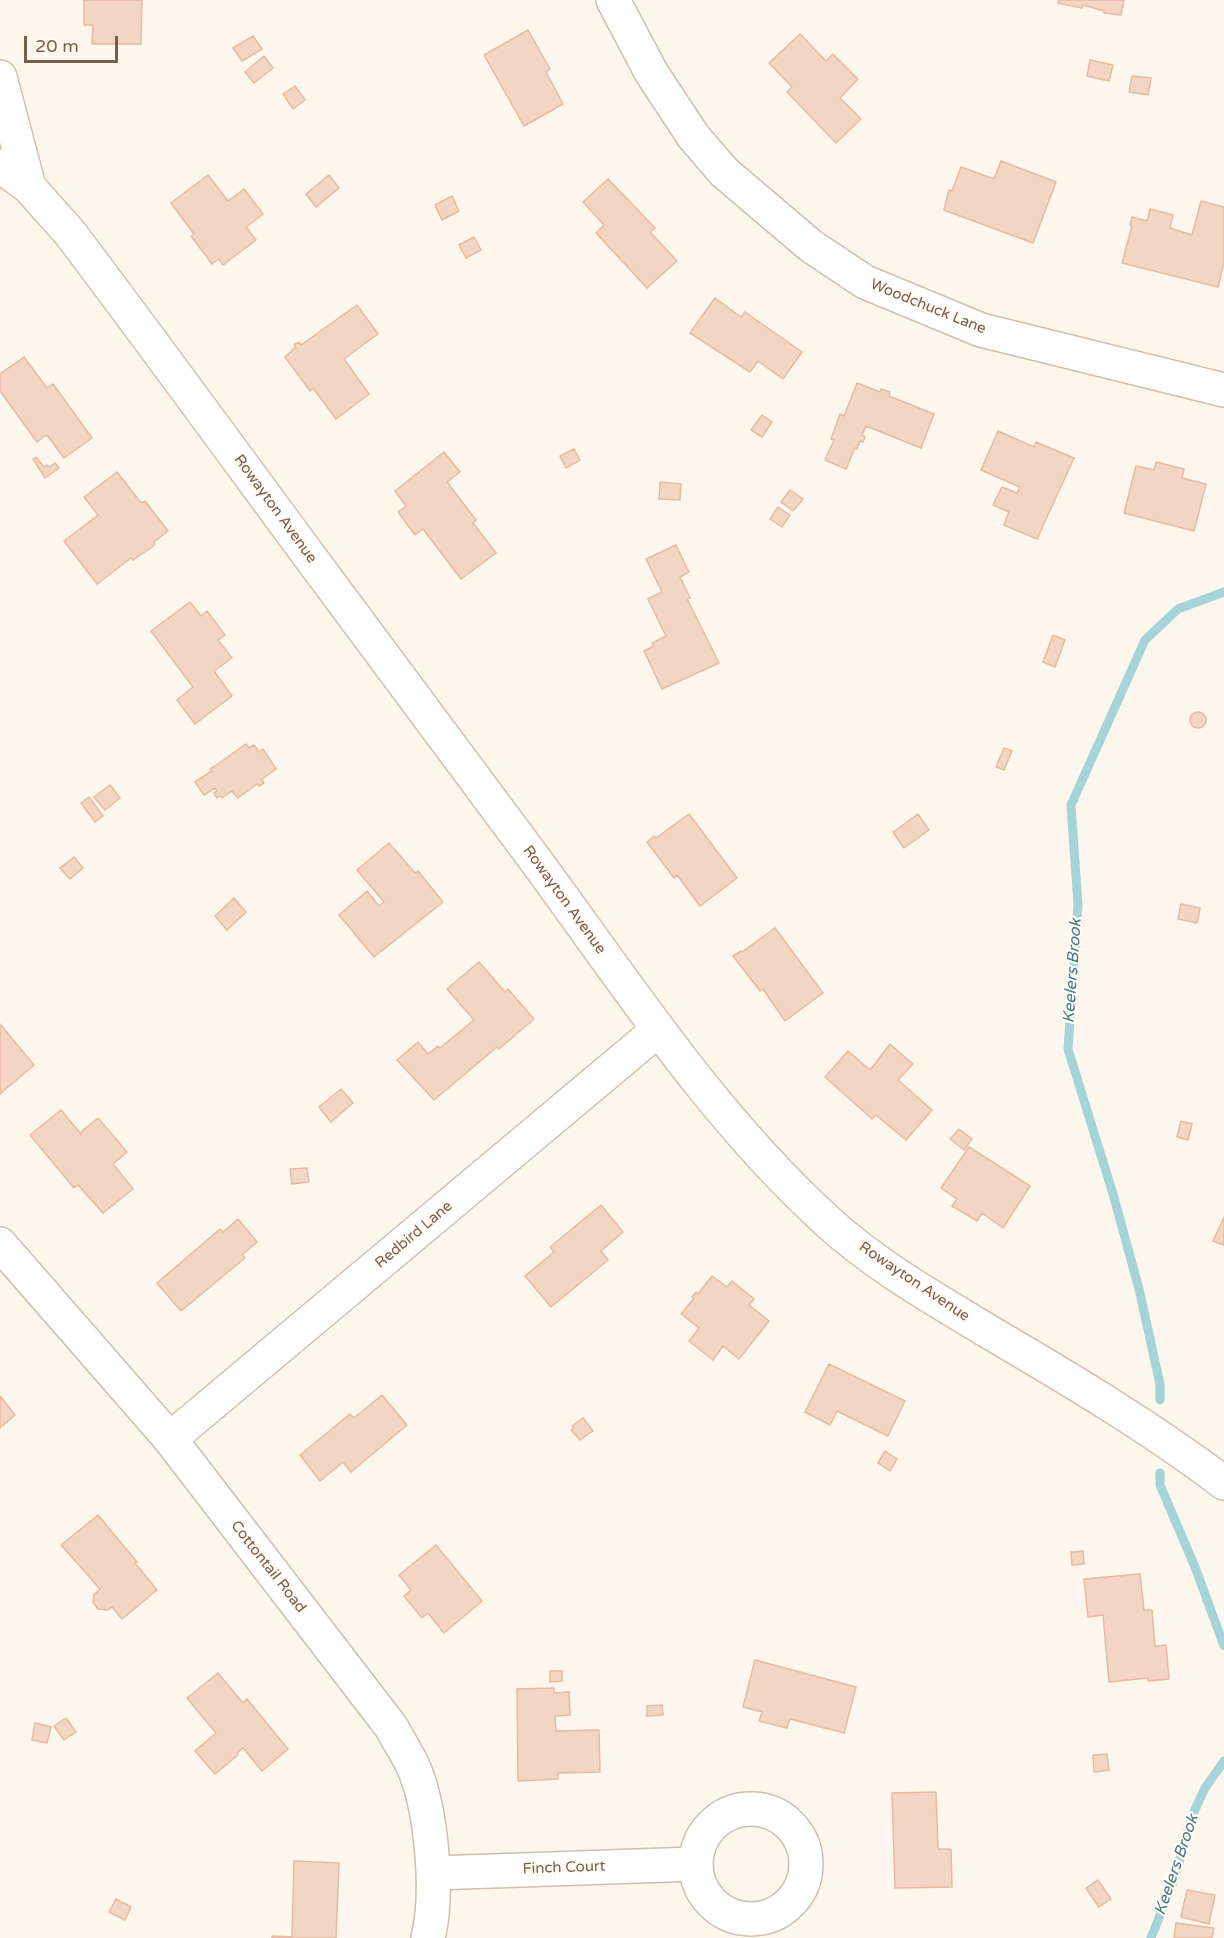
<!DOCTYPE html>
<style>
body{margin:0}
#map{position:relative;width:1224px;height:1938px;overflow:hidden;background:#fdf6ec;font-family:"Varela Round",sans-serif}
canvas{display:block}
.scale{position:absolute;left:24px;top:36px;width:94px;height:27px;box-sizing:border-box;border:3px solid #7a5c4d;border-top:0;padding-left:8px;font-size:18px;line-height:21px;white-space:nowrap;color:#7a5c4d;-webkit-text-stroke:4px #fffaf3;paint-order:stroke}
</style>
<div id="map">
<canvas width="1224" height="1938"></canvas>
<div class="scale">20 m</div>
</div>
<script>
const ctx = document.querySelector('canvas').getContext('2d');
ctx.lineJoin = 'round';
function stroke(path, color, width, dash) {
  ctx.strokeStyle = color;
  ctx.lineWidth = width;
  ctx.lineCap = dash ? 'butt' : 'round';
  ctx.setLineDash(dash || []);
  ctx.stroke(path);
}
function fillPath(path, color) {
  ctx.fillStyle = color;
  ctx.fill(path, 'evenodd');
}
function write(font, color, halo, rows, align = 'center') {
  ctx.font = font + ' "Varela Round",sans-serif';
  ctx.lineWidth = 4.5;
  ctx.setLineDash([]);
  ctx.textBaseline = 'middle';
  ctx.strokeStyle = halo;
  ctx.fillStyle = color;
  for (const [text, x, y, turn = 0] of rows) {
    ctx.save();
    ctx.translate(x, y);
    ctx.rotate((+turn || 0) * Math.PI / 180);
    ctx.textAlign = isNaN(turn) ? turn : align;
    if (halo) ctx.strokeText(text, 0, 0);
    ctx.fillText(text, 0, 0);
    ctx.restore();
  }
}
stroke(new Path2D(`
 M1160 1400V1384L1139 1289 1113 1194 1068 1049 1078 905 1071 805 1145 640 1178 609 1224 592
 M1160 1473V1485L1195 1567 1224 1646
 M1151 1938 1175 1877 1192 1816 1205 1788 1224 1761`), '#a5d3da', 9);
const building = new Path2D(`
 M84 0H142L141 44H92L93 25H84Z
 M1059 0H1124L1121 15 1104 13V11L1083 5 1082 8 1058 3Z
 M528 30 550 69 546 72 563 104 524 126 484 55Z
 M800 34 826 61 833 54 858 79 840 98 861 119 836 143 787 92 792 87 769 63Z
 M253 36 262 49 242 61 233 48Z
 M264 56 273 68 254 83 245 72Z
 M1090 60 1113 65 1109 81 1087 76Z
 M1132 76 1151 78 1148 95 1129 92Z
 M295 86 305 100 293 109 283 94Z
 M1001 161 1056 182 1033 243 944 210 949 190 952 191 961 167 994 179Z
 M208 175 228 201 244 189 263 214 246 227 256 240 223 265 219 259 212 264 191 236 194 234 171 203Z
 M329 175 339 188 316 207 306 194Z
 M608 179 655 228 650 232 677 261 647 288 596 233 604 225 583 202Z
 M452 196 459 211 442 220 435 205Z
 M1201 201 1224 207V263L1218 287 1122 263 1132 226 1130 225 1132 217 1147 221 1150 209 1173 215 1170 228 1192 235Z
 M474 237 481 250 466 258 459 245Z
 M715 298 741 317 745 312 802 352 783 379 758 361 750 372 690 333Z
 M357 305 378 334 344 359 369 394 336 419 313 388 310 391 285 357 296 347 294 345 299 342 301 345Z
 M24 357 47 388 53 384 92 438 64 458 47 435 37 442 0 391V374Z
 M857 383 880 392 881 389 890 392 889 396 934 414 921 448 866 426 862 435 865 437 863 442 860 441 857 449 855 448 846 469 825 460 834 440 831 439 840 414 844 416Z
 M762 415 772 422 762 437 751 430Z
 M998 431 1034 447 1036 442 1074 458 1037 539 1004 525 1009 512 993 505 1002 487 1017 493 1020 487 981 470Z
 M574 449 580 460 566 468 560 456Z
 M444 452 460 472 447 482 476 520 473 523 496 553 461 579 423 529 415 535 398 512 406 506 395 491Z
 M36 457 44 467 47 465 49 467 55 463 59 468 45 478 33 459Z
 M1156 462 1184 469 1182 478 1206 484 1194 531 1124 513 1136 466 1154 470Z
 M117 472 141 503 145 501 168 531 154 542 155 544 152 547 133 560 131 558 97 584 64 541 98 515 84 497Z
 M660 482 681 484 680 500 659 499Z
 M790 490 803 499 793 511 781 502Z
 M778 507 790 515 782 527 770 519Z
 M676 545 689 572 680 577 690 598 687 599 719 663 662 689 644 651 654 646 652 643 666 636 648 599 662 592 646 559Z
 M190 602 201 616 207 611 225 635 218 640 232 658 214 671 232 696 195 724 177 700 193 687 151 631Z
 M1053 635 1065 640 1055 667 1043 662Z
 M1190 720a8 8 0 1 1 16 0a8 8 0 1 1-16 0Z
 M246 744 249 748 254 745 259 752 263 749 276 769 262 779 264 783 259 786 257 784 238 798 232 791 222 798 220 796 217 798 214 793 217 791 215 788 204 795 195 782 212 771 210 769 215 766Z
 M1004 748 1012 751 1004 770 996 767Z
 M110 785 120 798 105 810 94 797Z
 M89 797 103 816 95 822 81 803Z
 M689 814 737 878 700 906 677 875 674 878 647 842 654 836 656 838Z
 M918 814 929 830 904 848 893 832Z
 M389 843 415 873 418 871 443 902 374 957 339 915 367 891 379 906 384 902 357 870Z
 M74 857 83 868 70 879 60 868Z
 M234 898 246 912 227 930 215 916Z
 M1181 904 1200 908 1197 923 1178 919Z
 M775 928 823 993 785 1021 763 989 760 991 733 956 741 951 742 952Z
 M479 962 505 992 508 989 534 1019 499 1049 497 1047 434 1100 397 1060 418 1042 428 1054 438 1046 440 1048 474 1020 447 989Z
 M0 1024 34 1065 0 1094Z
 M890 1044 913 1064 898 1080 932 1110 906 1140 876 1115 872 1119 825 1077 848 1051 870 1070Z
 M341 1089 353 1103 331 1122 319 1107Z
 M61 1110 81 1134 82 1131 98 1118 127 1152 113 1164 133 1189 103 1213 78 1185 74 1188 30 1135Z
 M1181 1121 1192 1124 1188 1140 1177 1137Z
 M959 1129 972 1139 964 1150 950 1139Z
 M969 1147 1030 1186 1003 1228 982 1213 977 1221 952 1206 957 1199 941 1188Z
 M307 1168 309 1182 292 1184 290 1169Z
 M601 1205 623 1232 601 1251 608 1260 551 1307 525 1276 554 1252 550 1247Z
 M1224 1217V1245L1213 1241Z
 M238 1219 257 1242 242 1255 245 1258 181 1311 157 1283 220 1229 223 1232Z
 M712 1276 727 1287 732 1281 754 1299 749 1305 769 1321 739 1359 723 1346 713 1360 689 1341 699 1328 681 1314 694 1298 692 1297 696 1292 698 1294Z
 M829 1364 905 1401 888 1436 837 1411 830 1425 805 1412Z
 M382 1395 407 1425 351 1472 343 1462 320 1481 300 1455 350 1414 354 1418Z
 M0 1396 15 1415 0 1428Z
 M583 1418 593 1431 580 1440 571 1430 574 1428 572 1426Z
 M885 1451 897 1459 890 1471 878 1463Z
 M98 1515 137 1562 135 1563 157 1590 122 1619 112 1607 108 1610 98 1609 93 1602 94 1595 100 1589 61 1545Z
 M436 1545 482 1601 444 1633 428 1613 422 1618 404 1596 411 1590 399 1575Z
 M1083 1551 1084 1564 1072 1565 1071 1552Z
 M1140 1574 1144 1610H1152L1155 1646 1166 1645 1169 1679 1148 1681V1678L1109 1682 1103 1615 1088 1617 1084 1579Z
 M755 1660 856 1687 844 1733 790 1719 787 1728 759 1721 762 1712 743 1707Z
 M550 1671H562V1681L550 1682Z
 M218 1673 243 1703 247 1699 288 1749 262 1771 243 1748 237 1753 238 1755 215 1774 195 1751 216 1733 187 1698Z
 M554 1688V1693L569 1692 570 1715 555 1716 556 1731 599 1730 600 1772 558 1773V1779L518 1781 517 1689Z
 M662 1705 663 1715 647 1716V1706Z
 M66 1718 76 1732 64 1740 54 1726Z
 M35 1723 51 1727 47 1743 32 1740Z
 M1107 1754 1109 1770 1094 1772 1093 1755Z
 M936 1792 938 1849H951L952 1887 895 1888 892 1793Z
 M294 1861 339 1863 336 1938H272V1936L292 1937Z
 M1098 1880 1111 1899 1099 1907 1086 1888Z
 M1187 1890 1215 1895 1209 1924 1181 1917Z
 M116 1899 131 1907 125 1920 109 1912Z
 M1176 1923 1214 1928 1212 1938H1174Z`);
fillPath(building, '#f3d5c3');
stroke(building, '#e6bba3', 1.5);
const street = new Path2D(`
 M613 0 651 72 693 136 724 172 811 246 865 282 981 330 1224 390
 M0 1244 170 1439 392 1728C398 1740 406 1752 412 1764 432 1807 439 1893 428 1938
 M170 1439 658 1030
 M696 1864a55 55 0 1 1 110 0a55 55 0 1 1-110 0Z
 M434 1873 695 1864`);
const secondary = new Path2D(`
 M0 77 29 187
 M0 166 29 187 70 233C150 339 228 446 307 553 384 657 462 761 539 865 630 989 713 1117 827 1221 876 1266 935 1299 991 1333 1071 1380 1150 1427 1224 1483`);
stroke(street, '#d1beb0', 36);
stroke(secondary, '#d6c0b0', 36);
stroke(street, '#fff', 33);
stroke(secondary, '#fff', 33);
write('15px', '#7a5c4d', '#fffaf3', [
 ["Woodchuck Lane",928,307,22],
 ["Rowayton Avenue",275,509,54],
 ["Rowayton Avenue",564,900,54],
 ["Redbird Lane",414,1235,-40],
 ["Rowayton Avenue",914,1282,34],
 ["Cottontail Road",268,1567,52],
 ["Finch Court",564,1868,-2]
]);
write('italic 16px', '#437c86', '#fffaf3', [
 ["Keelers Brook",1073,971,-86],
 ["Keelers Brook",1177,1865,-71]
]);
</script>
